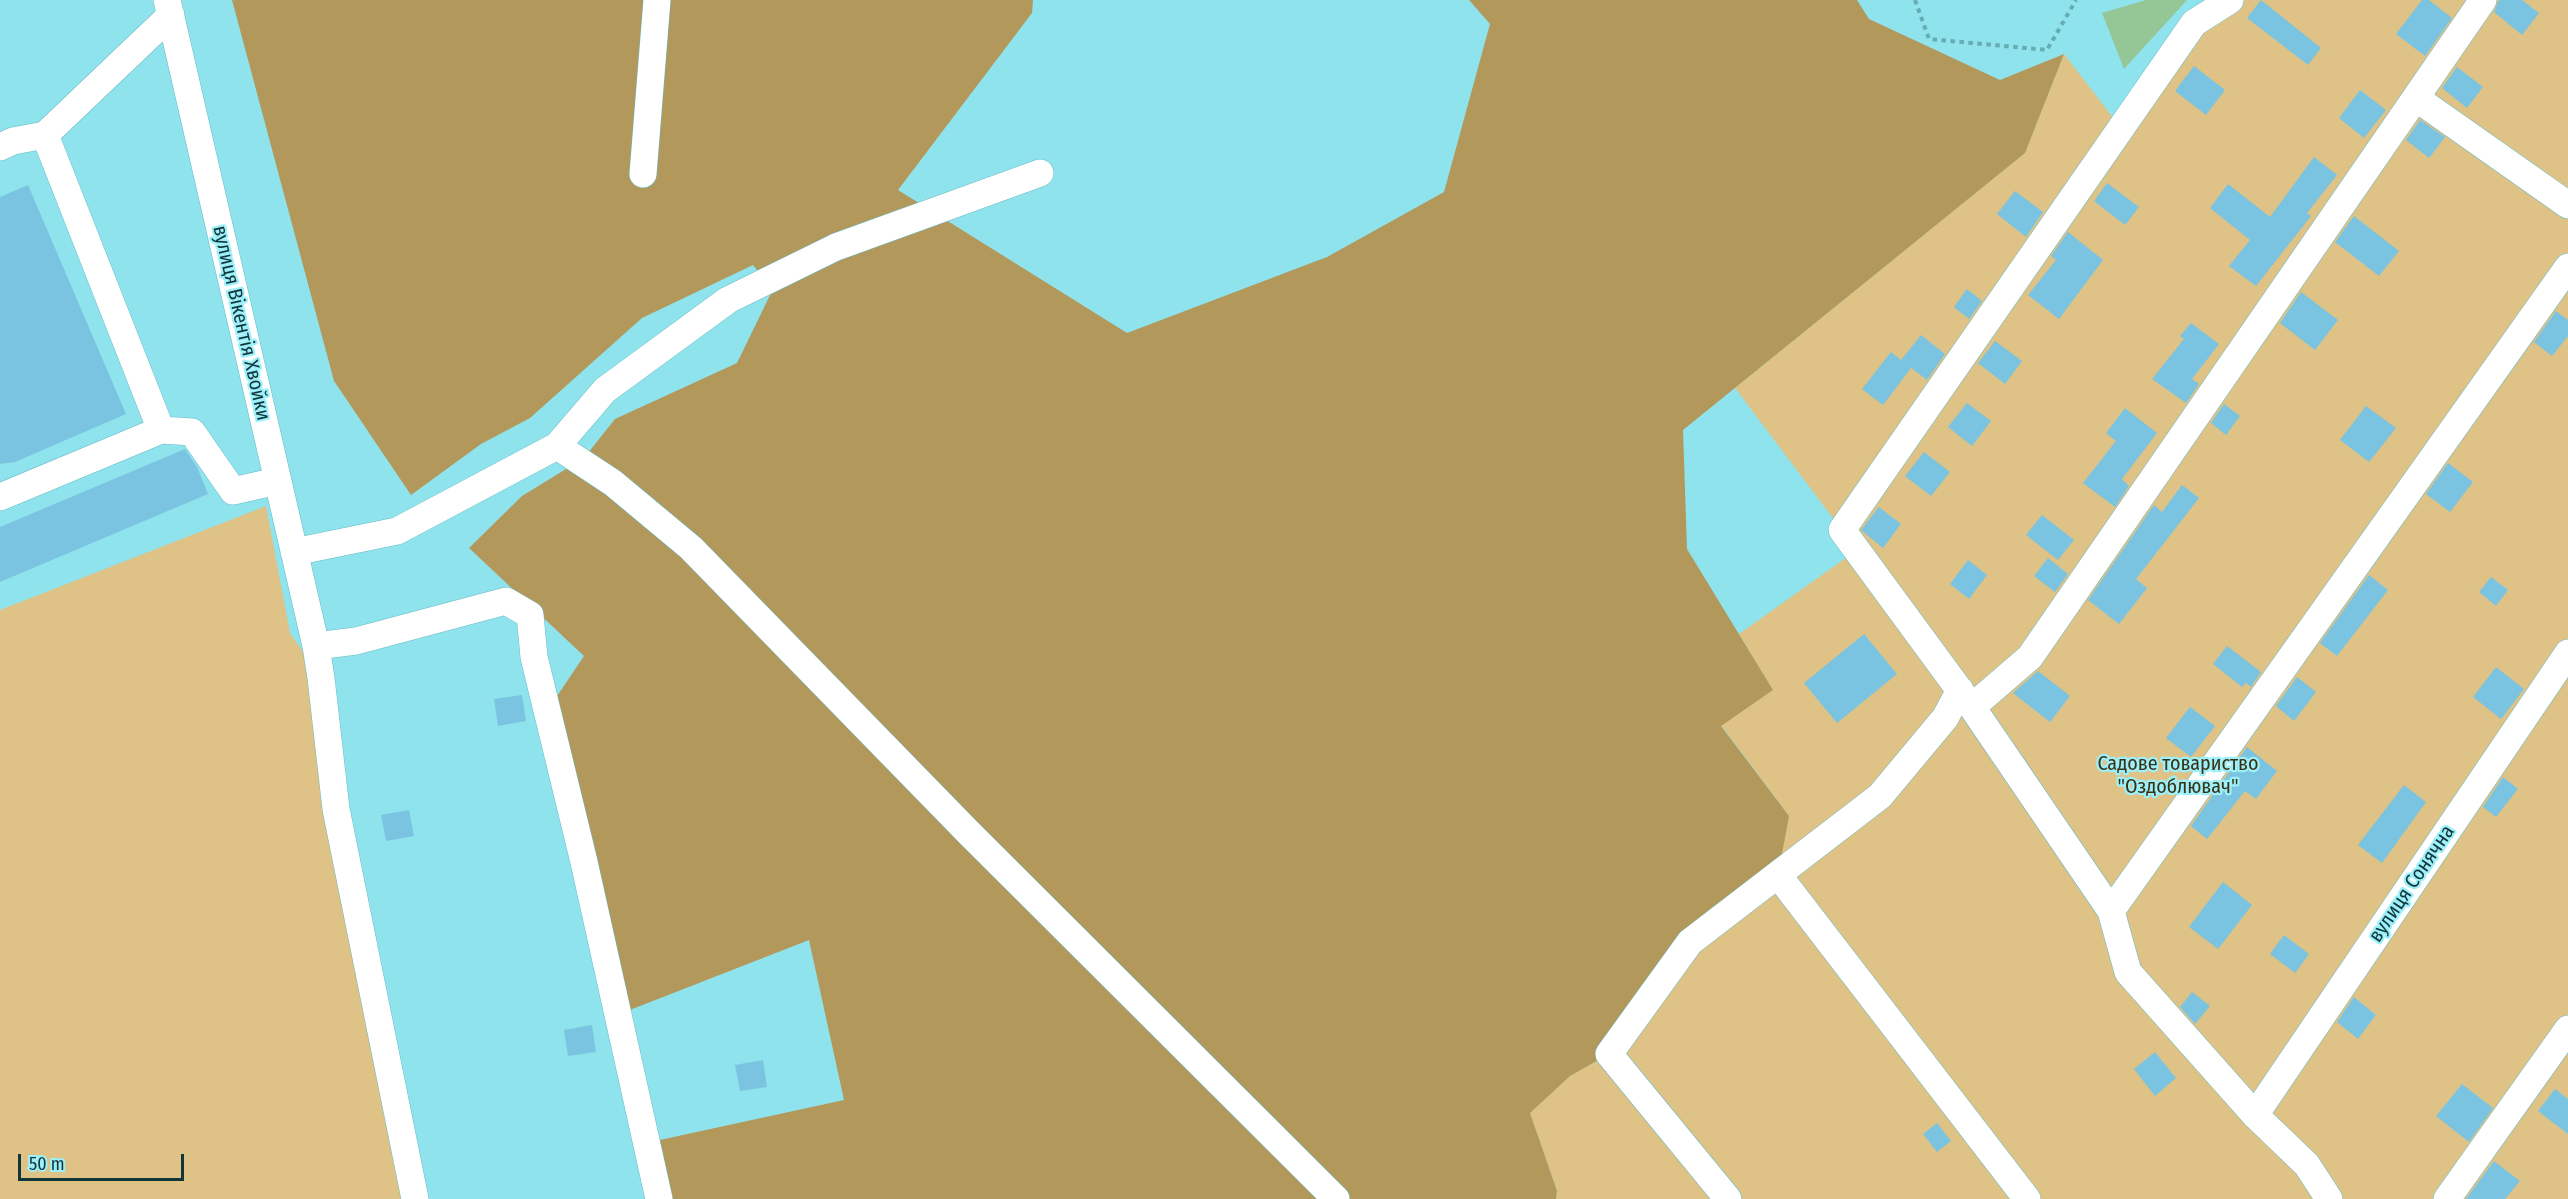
<!DOCTYPE html>
<meta charset="utf-8">
<style>
body{margin:0}
#map{position:relative;width:2568px;height:1199px;overflow:hidden;background:#8fe3ed;font-family:"Fira Sans Condensed",sans-serif}
canvas{display:block}
.scale{position:absolute;left:18px;top:1154px;width:166px;height:27px;box-sizing:border-box;border:3px solid #123539;border-top:0;padding-left:8px;font-size:18px;line-height:21px;white-space:nowrap;color:#123539;-webkit-text-stroke:4px #9cf0fa;paint-order:stroke}
</style>
<div id="map">
<canvas width="2568" height="1199"></canvas>
<div class="scale">50 m</div>
</div>
<script>
const ctx = document.querySelector('canvas').getContext('2d');
ctx.lineJoin = 'round';
function fillPath(path, color) {
  ctx.fillStyle = color;
  ctx.fill(path, 'evenodd');
}
function stroke(path, color, width, dash) {
  ctx.strokeStyle = color;
  ctx.lineWidth = width;
  ctx.lineCap = dash ? 'butt' : 'round';
  ctx.setLineDash(dash || []);
  ctx.stroke(path);
}
function write(font, color, halo, rows, align = 'center') {
  ctx.font = font + ' "Fira Sans Condensed",sans-serif';
  ctx.lineWidth = 4.5;
  ctx.setLineDash([]);
  ctx.textBaseline = 'middle';
  ctx.strokeStyle = halo;
  ctx.fillStyle = color;
  for (const [text, x, y, turn = 0] of rows) {
    ctx.save();
    ctx.translate(x, y);
    ctx.rotate((+turn || 0) * Math.PI / 180);
    ctx.textAlign = isNaN(turn) ? turn : align;
    if (halo) ctx.strokeText(text, 0, 0);
    ctx.fillText(text, 0, 0);
    ctx.restore();
  }
}
fillPath(new Path2D(`
 M2230 0H2568V1199H1556L1557 1191 1530 1113 1570 1076 1609 1054 1789 816 1721 725 1773 690 1739 634 1857 550 1735 388 2025 153 2064 54 2121 128Z
 M266 506 290 633 321 678 415 1199H0V610Z`), '#dec286');
fillPath(new Path2D(`
 M232 0H1033L1032 13 898 190 1127 333 1327 257 1444 192 1490 24 1469 0H1857L1869 19 2000 80 2064 54 2025 153 1683 430 1687 549 1773 690 1721 726 1789 816 1778 875 1690 942 1609 1054 1570 1076 1530 1113 1557 1191 1556 1199H659L646 1143 844 1100 809 940 617 1015 547 711 584 656 469 548 522 496 584 458 615 419 737 363 773 289 753 265 642 318 530 418 481 444 411 495 334 381Z`), '#b3985c');
fillPath(new Path2D(`
 M2146 0H2187L2124 69 2102 13Z`), '#95c696');
fillPath(new Path2D(`
 M2261 0 2321 48 2308 65 2247 18Z
 M2422 0H2429L2452 18 2425 56 2396 34Z
 M2499 0H2522L2539 13 2522 35 2494 12Z
 M2194 66 2225 90 2206 115 2175 91Z
 M2457 67 2483 87 2467 108 2442 88Z
 M2360 90 2386 110 2364 138 2339 118Z
 M2420 120 2445 137 2429 158 2406 140Z
 M2314 157 2337 175 2307 213 2311 216 2256 286 2229 266 2250 240 2210 208 2228 184 2270 217Z
 M2107 183 2139 207 2125 225 2094 201Z
 M28 185 126 414 15 462 0 464V197Z
 M2015 191 2043 212 2026 237 1997 214Z
 M2354 216 2399 251 2379 276 2335 242Z
 M2068 232 2103 260 2059 319 2028 295 2056 260 2051 256Z
 M1967 289 1982 301 1969 319 1954 307Z
 M2301 292 2338 320 2315 350 2280 323Z
 M2556 311 2568 320V336L2552 356 2534 342Z
 M2191 323 2219 344 2192 379 2199 384 2186 403 2152 379 2184 339 2180 336Z
 M1921 335 1945 354 1927 380 1901 360Z
 M1995 341 2022 361 2005 384 1978 363Z
 M1891 352 1911 368 1883 405 1862 389Z
 M1967 403 1991 421 1972 446 1948 427Z
 M2224 404 2240 416 2226 435 2211 423Z
 M2366 406 2396 428 2369 462 2340 440Z
 M2125 408 2157 433 2122 479 2129 486 2115 507 2083 483 2116 441 2106 433Z
 M185 449 197 467 208 494 0 582V527Z
 M1924 452 1950 472 1931 496 1905 476Z
 M2448 463 2473 482 2450 512 2426 494Z
 M2182 485 2199 498 2136 579 2147 588 2119 624 2088 600 2154 505 2162 512Z
 M1879 507 1901 524 1883 548 1861 530Z
 M2042 515 2074 540 2058 560 2026 535Z
 M2048 558 2068 574 2055 592 2034 576Z
 M1968 560 1987 575 1969 599 1950 584Z
 M2369 575 2388 590 2337 656 2320 643Z
 M2491 577 2508 590 2496 606 2479 592Z
 M1864 634 1897 674 1837 723 1804 683Z
 M2227 646 2261 672 2251 687 2246 683 2242 687 2213 664Z
 M2496 667 2524 689 2501 719 2473 697Z
 M2038 671 2070 696 2050 722 2013 693Z
 M2297 677 2316 692 2294 721 2276 706Z
 M522 695 526 721 498 726 494 699Z
 M2190 707 2215 726 2191 757 2166 738Z
 M2247 747 2277 771 2256 799 2245 791 2207 839 2191 826Z
 M2503 777 2518 789 2496 817 2483 807Z
 M2404 785 2426 802 2382 863 2358 845Z
 M409 810 414 836 386 841 381 815Z
 M2223 882 2252 905 2218 949 2189 927Z
 M2284 935 2309 954 2295 973 2270 954Z
 M2192 992 2210 1006 2195 1024 2180 1007Z
 M2354 997 2376 1015 2358 1039 2337 1022Z
 M592 1025 596 1052 568 1056 564 1030Z
 M2155 1052 2176 1078 2155 1096 2134 1069Z
 M763 1060 767 1087 740 1091 735 1065Z
 M2462 1084 2493 1108 2469 1142 2436 1116Z
 M2555 1089 2568 1099V1134L2538 1111Z
 M1937 1123 1951 1141 1937 1152 1923 1134Z
 M2494 1161 2520 1181 2505 1199H2466Z`), '#7ac4e1');
const minor = new Path2D(`
 M167 0 316 646 321 678 336 809 415 1199
 M2230 0 2194 23 1842 530 1972 707 2111 911 2128 972 2255 1115 2307 1165 2329 1199
 M2416 98 2568 205
 M0 147 13 141 45 135 171 15
 M643 174 657 0
 M161 430 192 432 233 491 277 481
 M557 446 605 390 728 300 836 247 1040 173
 M0 497 161 430 45 135
 M294 552 397 531 557 446 613 483 691 548 968 832 1336 1199
 M316 646 356 641 506 601 530 615 534 657 584 862 659 1199
 M1972 707 2030 657 2483 0
 M1778 875 2027 1199
 M2111 911 2568 267
 M2255 1115 2568 653
 M1728 1199 1609 1054 1690 942 1880 796 1945 718 1960 690
 M2447 1199 2568 1029`);
stroke(minor, '#67bbc4', 28);
stroke(new Path2D(`
 M1915 0 1929 39 2047 50 2076 0`), '#67abb3', 4, [4.5, 4.5]);
stroke(minor, '#fff', 27);
write('20px', '#123539', '#9cf0fa', [
 ["вулиця Вікентія Хвойки",241,323,77],
 ["вулиця Сонячна",2412,884,-56]
]);
write('20px', '#3c3014', '#9cf0fa', [
 ["Садове товариство",2178,764],
 ["\"Оздоблювач\"",2178,787]
]);
</script>
